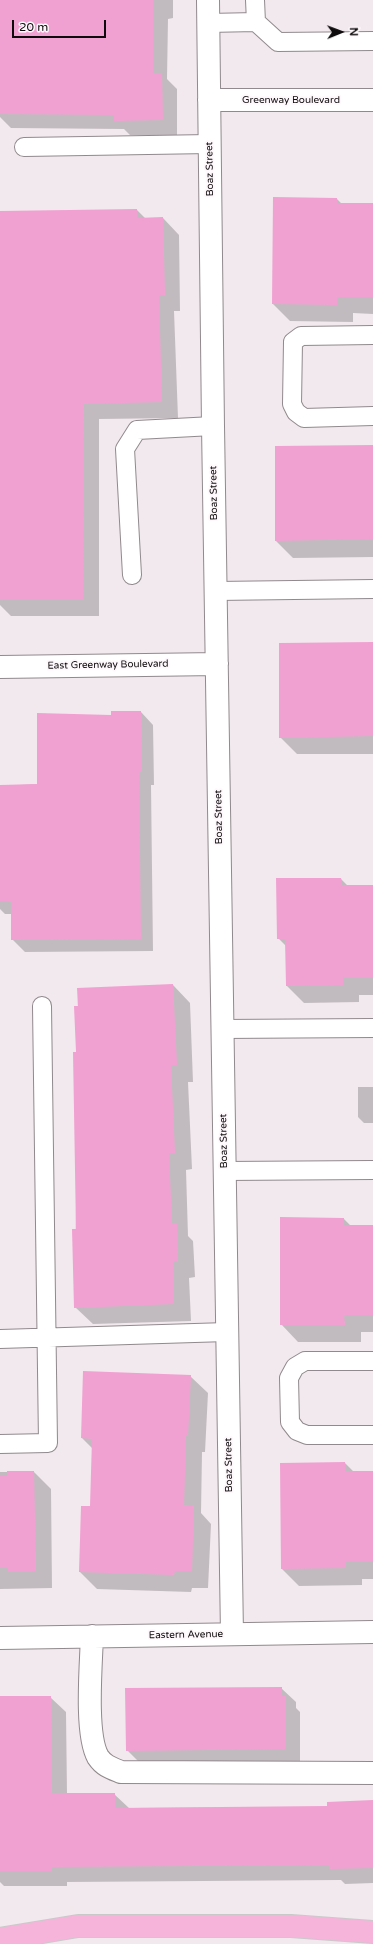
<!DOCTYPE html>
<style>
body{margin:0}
#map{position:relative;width:373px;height:1944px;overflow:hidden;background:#f2e9ee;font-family:"Varela Round",sans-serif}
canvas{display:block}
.north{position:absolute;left:321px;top:12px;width:40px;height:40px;-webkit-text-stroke:3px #fef7fb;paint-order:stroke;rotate:89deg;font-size:11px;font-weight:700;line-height:16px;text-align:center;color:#0e0b0d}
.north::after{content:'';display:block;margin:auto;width:14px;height:18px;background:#0e0b0d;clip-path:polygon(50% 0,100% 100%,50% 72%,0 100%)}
.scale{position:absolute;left:12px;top:20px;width:94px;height:18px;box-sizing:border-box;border:2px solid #0e0b0d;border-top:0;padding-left:5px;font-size:12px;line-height:14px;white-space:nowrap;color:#0e0b0d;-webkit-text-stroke:3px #fef7fb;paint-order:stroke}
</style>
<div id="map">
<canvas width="373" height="1944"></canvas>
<div class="north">N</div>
<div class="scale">20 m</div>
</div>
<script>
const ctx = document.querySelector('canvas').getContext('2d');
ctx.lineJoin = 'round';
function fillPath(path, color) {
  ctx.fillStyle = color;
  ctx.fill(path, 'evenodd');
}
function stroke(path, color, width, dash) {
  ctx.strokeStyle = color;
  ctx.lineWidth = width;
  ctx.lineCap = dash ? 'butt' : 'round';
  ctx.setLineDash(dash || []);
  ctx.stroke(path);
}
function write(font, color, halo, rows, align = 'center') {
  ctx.font = font + ' "Varela Round",sans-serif';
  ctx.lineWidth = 3.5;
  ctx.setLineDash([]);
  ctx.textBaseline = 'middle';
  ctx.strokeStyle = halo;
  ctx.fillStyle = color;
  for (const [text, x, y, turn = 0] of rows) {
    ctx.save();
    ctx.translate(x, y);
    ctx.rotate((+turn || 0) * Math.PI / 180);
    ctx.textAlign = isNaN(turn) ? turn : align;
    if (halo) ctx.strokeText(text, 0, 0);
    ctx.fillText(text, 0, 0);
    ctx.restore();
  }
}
fillPath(new Path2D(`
 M0 0H173V18L168 19 167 79 177 89V135H130L124 129 11 128 0 117Z
 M274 198 337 199 342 204H373V314L353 313V322L290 321 273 304Z
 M137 210 146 219 163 218 179 235 180 311H174L178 418 99 419V616H11L0 605V212Z
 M373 447V557L293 558 276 541Z
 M373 644V754H297L280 737Z
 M141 712 153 725 154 785H151L153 951 25 952 12 939V914H5L0 909V786L38 784 112 716Z
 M341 879 348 886H373V995H359V1002L304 1003 287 986 286 946 278 938Z
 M173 985 190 1003 193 1082H188L192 1169 186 1170 188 1236 193 1241 195 1277 189 1278 191 1321 93 1324 75 1307 78 989Z
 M358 1087H373V1123H364L358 1117Z
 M344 1219 351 1226H373V1332H361V1342H298L281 1324Z
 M190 1376 208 1393 205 1452H202L201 1513 211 1524 208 1588H192L191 1592 97 1589 80 1572 91 1507 93 1449 82 1438Z
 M345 1463 354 1472H373V1579H362V1585L299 1586 282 1569Z
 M0 1472H34L51 1489 52 1588 0 1589Z
 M281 1688 296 1702V1708L300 1712V1763L142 1765 127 1750Z
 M0 1697H50L66 1712 67 1794H114L129 1808 328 1807 373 1801V1883L345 1884 341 1880 67 1882V1886H4L0 1882Z`), '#0003');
fillPath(new Path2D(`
 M0 0H153V73H162L163 120 114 121V115L0 114Z
 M273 197 337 198V203H373V297H337V305L272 304Z
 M137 209V218L163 217 165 295H159L162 402 84 404 83 600H0V211Z
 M373 445V539L275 541V446Z
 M373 642V736L279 738V643Z
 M111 711H141L142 772H139L141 939 11 940V901H0V785L37 784V713L111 715Z
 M276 878H341L342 885H373V978H343V985L286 986 285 939H277Z
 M173 984 177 1065H171L175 1153H169L172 1223H177L178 1261H173L174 1304 74 1308 72 1229H76L73 1052H76L74 1006H78L77 988Z
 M280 1217 344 1218V1225H373V1315H344L345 1325H280Z
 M83 1371 191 1375 188 1436H186L184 1505 194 1506 192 1571H175L174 1575 79 1572 81 1506H90L92 1439 81 1438Z
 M345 1462V1471H373V1562H346V1568L281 1569 280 1463Z
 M7 1471H34L36 1571 8 1572V1568H0V1476H7Z
 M282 1687V1696H286V1749L126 1751 125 1688Z
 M0 1696H51L52 1793H115V1808L327 1806V1802L373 1800V1868L329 1869V1865L52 1867V1871H0Z`), '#f0a1d1');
const service = new Path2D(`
 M255 0 256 22
 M208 23 256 22 278 42 373 41
 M24 147 210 144
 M373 335 301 336 293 342 292 404 296 412 304 418 373 416
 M132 575 125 449 137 430 213 426
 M216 591 373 589
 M222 1029 373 1028
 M224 1171 373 1170
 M0 1339 227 1332
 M373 1361H305L295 1367 289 1378 290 1422 297 1431 307 1435H373
 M0 1444 48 1443 42 1006`);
const minor = new Path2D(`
 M208 0 213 426 232 1634
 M209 100H373
 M0 667 217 664
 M92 1636C91 1665 85 1734 98 1757 104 1766 111 1768 121 1772L373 1773
 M0 1638 373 1632`);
const motorway = new Path2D(`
 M0 1939 78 1926H291L373 1932`);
stroke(service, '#91898d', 20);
stroke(minor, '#91898d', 24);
stroke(motorway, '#cac9ca', 24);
stroke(service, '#fff', 18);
stroke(minor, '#fff', 22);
stroke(motorway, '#f6b4db', 22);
write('10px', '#0e0b0d', '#fef7fb', [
 ["Greenway Boulevard",291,100],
 ["Boaz Street",210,169,-91],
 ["Boaz Street",214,493,-91],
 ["East Greenway Boulevard",108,665,-1],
 ["Boaz Street",219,817,-91],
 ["Boaz Street",224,1141,-91],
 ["Boaz Street",229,1465,-91],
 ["Eastern Avenue",186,1635,-1]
]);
</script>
